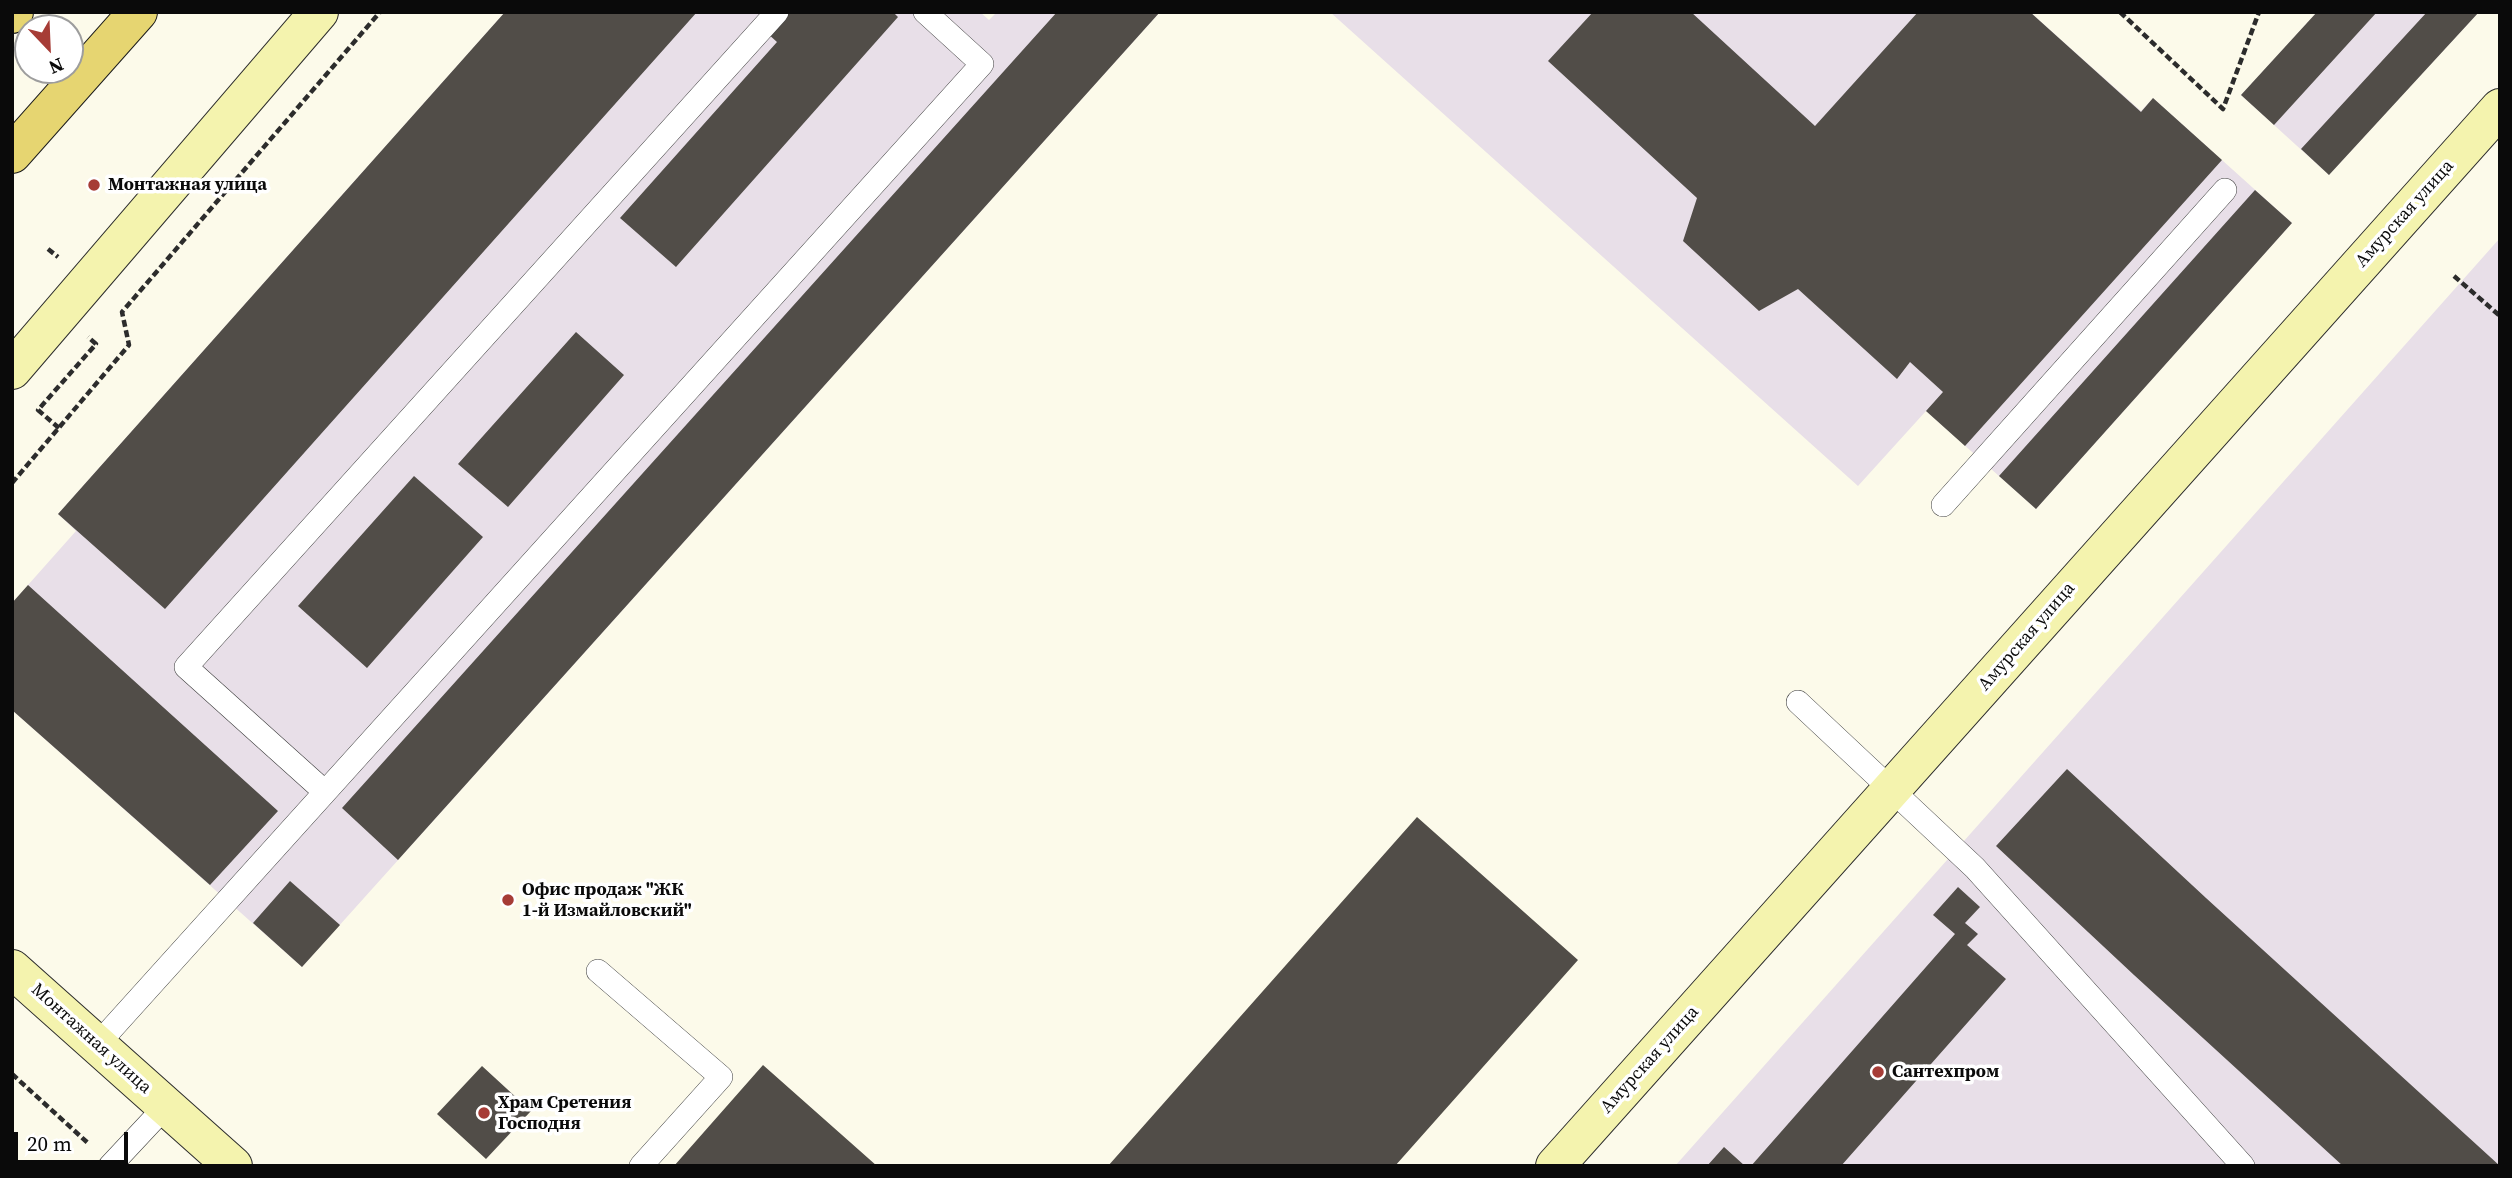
<!DOCTYPE html>
<meta charset="utf-8">
<style>
body{margin:0}
#map{position:relative;width:2512px;height:1178px;overflow:hidden;background:#fcfaea;font-family:"Source Serif 4",serif}
canvas{display:block}
.frame{position:absolute;inset:0;border:14px solid #0a0a0a;pointer-events:none}
.north{position:absolute;left:14px;top:14px;width:70px;height:70px;box-sizing:border-box;background:#fff;border:2px solid #9d9d9d;border-radius:50%;rotate:157deg;font-size:19px;font-weight:700;line-height:28px;text-align:center;color:#0a0a0a}
.north::after{content:'';display:block;margin:auto;width:24px;height:32px;background:#a63c36;clip-path:polygon(50% 0,100% 100%,50% 72%,0 100%)}
.scale{position:absolute;left:14px;top:1132px;width:114px;height:32px;box-sizing:border-box;border:4px solid #0a0a0a;border-top:0;padding-left:9px;font-size:21px;line-height:24px;white-space:nowrap;color:#0a0a0a;-webkit-text-stroke:5px #fff;paint-order:stroke}
</style>
<div id="map">
<canvas width="2512" height="1178"></canvas>
<div class="frame"></div>
<div class="north">N</div>
<div class="scale">20 m</div>
</div>
<script>
const ctx = document.querySelector('canvas').getContext('2d');
ctx.lineJoin = 'round';
function fillPath(path, color) {
  ctx.fillStyle = color;
  ctx.fill(path, 'evenodd');
}
function stroke(path, color, width, dash) {
  ctx.strokeStyle = color;
  ctx.lineWidth = width;
  ctx.lineCap = dash ? 'butt' : 'round';
  ctx.setLineDash(dash || []);
  ctx.stroke(path);
}
function write(font, color, halo, rows, align = 'center') {
  ctx.font = font + ' "Source Serif 4",serif';
  ctx.lineWidth = 7;
  ctx.setLineDash([]);
  ctx.textBaseline = 'middle';
  ctx.strokeStyle = halo;
  ctx.fillStyle = color;
  for (const [text, x, y, turn = 0] of rows) {
    ctx.save();
    ctx.translate(x, y);
    ctx.rotate((+turn || 0) * Math.PI / 180);
    ctx.textAlign = isNaN(turn) ? turn : align;
    if (halo) ctx.strokeText(text, 0, 0);
    ctx.fillText(text, 0, 0);
    ctx.restore();
  }
}
fillPath(new Path2D(`
 M505 12H980L989 20 997 12H1160L302 967 12 710V603L76 531 58 514Z
 M1330 12H2030L2141 111 2153 98 2292 223 2036 509 1926 411 1858 486Z
 M2317 12H2479L2329 175 2241 95Z
 M2500 238V1166H1675Z`), '#e8dfe8');
fillPath(new Path2D(`
 M505 12H697L165 609 58 514Z
 M786 12H893L898 17 676 267 620 218 777 42 767 33Z
 M1057 12H1160L398 860 342 808Z
 M1593 12H1691L1815 126 1918 12H2030L2141 112 2153 98 2222 160 1965 446 1926 411 1943 392 1910 362 1897 379 1798 289 1759 311 1683 241 1697 198 1548 61Z
 M2317 12H2377L2274 125 2241 95Z
 M2427 12H2479L2329 175 2301 149Z
 M2255 190 2292 223 2036 509 1999 476Z
 M576 332 624 375 508 507 458 464Z
 M414 476 483 537 367 668 298 606Z
 M28 585 278 811 210 885 12 710V603Z
 M2067 769 2206 898 2500 1166H2343L2134 975 1996 846Z
 M1417 817 1578 960 1395 1166H1108Z
 M290 881 340 925 302 967 253 923Z
 M1958 887 1980 907 1965 923 1978 934 1967 945 2006 979 1841 1166H1751L1955 934 1933 915Z
 M763 1065 877 1166H674Z
 M482 1066 531 1111 486 1159 437 1114Z
 M1724 1147 1745 1166H1707Z`), '#514d48');
const lane = new Path2D(`
 M1943 505 2225 190
 M1798 702 1975 868 2243 1166
 M325 792 186 667 777 12
 M598 971 721 1077 641 1166
 M97 1045 982 64 925 12
 M110 1166 166 1106`);
const secondary = new Path2D(`
 M12 370 319 12
 M12 969 233 1166
 M1555 1166 2500 108`);
const primary = new Path2D(`
 M12 14 14 12
 M12 154 138 12`);
stroke(lane, '#3d3d3d', 24);
stroke(secondary, '#2c2c2c', 40);
stroke(primary, '#1b1b1b', 40);
stroke(new Path2D(`
 M2120 12 2223 109 2259 12
 M48 249 58 257
 M2454 276 2500 316
 M59 428 38 410 96 344 88 337
 M12 483 129 345 122 312 380 12
 M12 1074 89 1144`), '#2c2c2c', 4.5, [7, 3.5]);
stroke(lane, '#fff', 23);
stroke(secondary, '#f4f3ae', 38);
stroke(primary, '#e6d571', 38);
for (const [x, y, r, color] of [
 [94,185,7,"#a63c36"],
 [508,900,7,"#a63c36"],
 [1878,1072,7,"#a63c36"],
 [484,1113,7,"#a63c36"]
]) {
  const dot = new Path2D();
  dot.arc(x, y, r, 0, 2 * Math.PI);
  ctx.fillStyle = color;
  ctx.fill(dot);
  stroke(dot, '#fff', 2.5);
}
write('bold 18px', '#0a0a0a', '#fff', [
 ["Монтажная улица",108,185],
 ["Офис продаж \"ЖК",522,890],
 ["1-й Измайловский\"",522,911],
 ["Сантехпром",1892,1072],
 ["Храм Сретения",498,1103],
 ["Господня",498,1124]
], 'left');
write('18px', '#0a0a0a', '#fff', [
 ["Амурская улица",2405,214,-48],
 ["Амурская улица",2027,637,-49],
 ["Монтажная улица",91,1039,42],
 ["Амурская улица",1650,1060,-48]
]);
</script>
